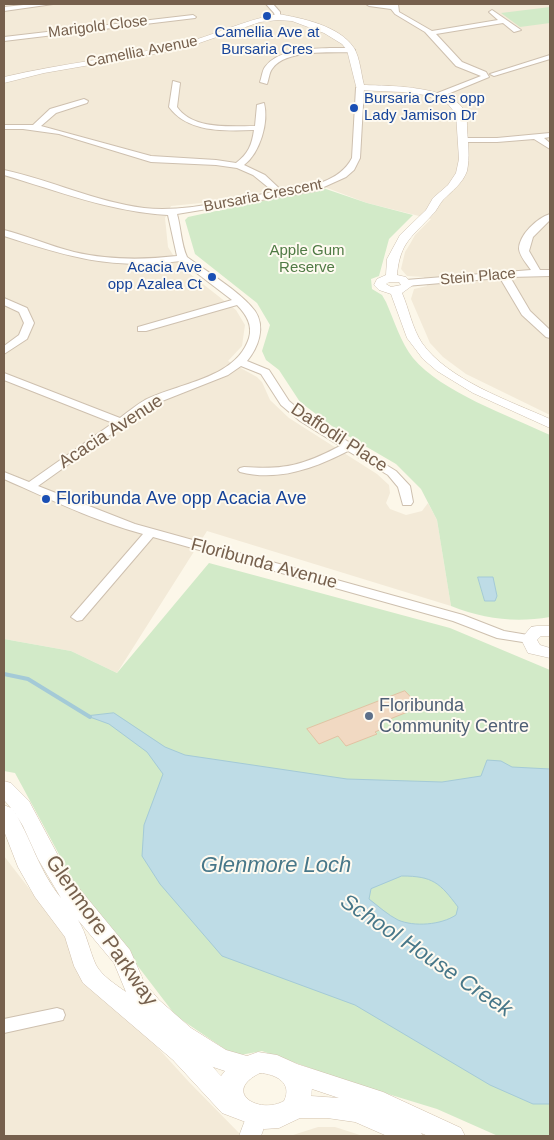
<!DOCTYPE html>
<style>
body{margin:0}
#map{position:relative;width:554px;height:1140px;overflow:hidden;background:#fcf7e9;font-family:Helvetica,sans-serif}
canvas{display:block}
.frame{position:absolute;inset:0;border:5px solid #76604d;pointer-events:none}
</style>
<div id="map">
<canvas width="554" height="1140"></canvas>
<div class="frame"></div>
</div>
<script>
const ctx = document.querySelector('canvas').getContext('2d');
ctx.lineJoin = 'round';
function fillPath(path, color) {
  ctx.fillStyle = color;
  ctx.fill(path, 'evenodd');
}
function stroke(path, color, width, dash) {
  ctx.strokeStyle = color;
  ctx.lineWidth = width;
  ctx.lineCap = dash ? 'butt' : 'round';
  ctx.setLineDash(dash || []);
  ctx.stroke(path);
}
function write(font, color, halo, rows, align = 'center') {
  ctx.font = font + ' Helvetica,sans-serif';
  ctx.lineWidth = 4;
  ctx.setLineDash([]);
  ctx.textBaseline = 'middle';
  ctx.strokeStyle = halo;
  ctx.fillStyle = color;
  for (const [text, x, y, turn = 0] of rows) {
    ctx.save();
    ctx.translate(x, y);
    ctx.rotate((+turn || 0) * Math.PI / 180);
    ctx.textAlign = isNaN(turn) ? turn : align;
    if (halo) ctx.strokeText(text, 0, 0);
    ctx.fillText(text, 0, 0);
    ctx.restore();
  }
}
fillPath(new Path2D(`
 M4 4H550V415L466 374 443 357 430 343 411 299 414 289 427 286 424 277 407 276 401 269 405 252 410 244 415 235 431 219 367 203 314 183 201 203 171 206 165 218 168 247 180 266 236 310 245 325 242 346 228 361 257 377 262 382 270 400 289 418 377 474 389 485 390 493 386 503 390 509 406 515 422 511 428 503 437 520 451 606 207 531 117 673 71 651 4 639Z
 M4 856 119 1005 189 1082 242 1136H4Z
 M318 1127H335L363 1136H290Z`), '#f3ead8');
fillPath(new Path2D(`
 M550 7V23L520 27 501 13Z
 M323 188 367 203 413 215 389 239 379 276 371 279 372 289 382 295 386 302C394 320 401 343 413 358 441 392 510 416 550 435V617C515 623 484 619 451 606L437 520 421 489 396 464 336 429 300 402 279 370 266 360 262 351 270 325 257 303 195 254 185 220 188 217Z
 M209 563 450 628 550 670V1136H498L437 1109 352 1083 262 1051 235 1056 176 1016 75 884 15 773 4 771V639L71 651 117 673Z`), '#d2eac8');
const water = new Path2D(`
 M478 577H493L497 596 495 601H485Z
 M114 713 165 747 185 755 347 779 442 782 481 776 487 760 501 761 512 767 550 769V1104H533L490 1085 355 1005 222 956 160 884 142 856 144 825 163 774 147 752 109 724 87 716ZM402 876C433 876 440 883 458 907L456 915C441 925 414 927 398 920 388 915 378 906 369 899L371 889Z`);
fillPath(water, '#bedce6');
stroke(water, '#a4cad7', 1);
stroke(new Path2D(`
 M4 674 28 679 90 717`), '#a4cad7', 4);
const building = new Path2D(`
 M405 691 420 707 380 723 384 728 375 732 377 734 346 746 338 736 319 744 307 729Z`);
fillPath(building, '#f1d9c2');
stroke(building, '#e3c2a3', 1);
const minor = new Path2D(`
 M33 4H53L4 11V7Z
 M266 4H273L280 12V18H276L274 13Z
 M366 4H398L399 12 432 31 498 20 489 12 492 10 521 30 514 32 503 23 436 34 462 62 486 72 489 77 438 98H435V94L481 76 456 66 425 32 395 14 391 9 369 6Z
 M193 15 196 17 195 18 4 41V37Z
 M330 48H351L355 50 351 52C331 53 285 49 272 69 269 73 269 79 267 84L260 82C262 77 262 71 265 67 278 49 310 49 330 48Z
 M550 55V59L494 76 490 74Z
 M173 81 180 83 177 107C193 130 230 126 255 126L257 105 264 103C269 122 260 153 244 165L265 175 282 191C307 187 339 183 352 158L356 88 360 86 364 88 360 158 354 170 346 177 315 191 177 214C181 228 181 244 187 257 206 271 241 292 255 311 266 327 258 348 247 361L269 370 289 401 308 417 396 471 410 486 413 502 411 505H403L398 487 388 475 348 451C315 468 278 482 240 472L238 470 240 468 244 467C285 470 304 465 340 446L300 421 281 405 261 374 241 366 228 375 152 405 38 486 135 524 463 615 504 631 534 636 536 639 534 642 529 643 497 638 453 621 153 537 82 620 77 621 71 617 143 534C95 521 49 499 4 479V472L29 482 113 423 4 380V373L120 418C128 412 136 405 145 400 178 383 236 379 249 338 253 325 246 314 237 305L146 331H138V327L232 300 181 261C111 270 69 257 4 236V230C28 236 50 246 74 252 109 260 142 260 177 256L168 215C111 212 58 191 4 175V170C51 180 96 202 144 208 185 213 233 199 274 192L253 175 237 168 216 165 151 162 59 134 23 129H4V125H33L50 109 84 99 88 101 87 103 56 113 41 126 151 156 216 160 236 163C248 154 252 145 254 130 225 131 188 133 169 107Z
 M550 133V137L544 138 550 143V149L534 139 497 142H463L459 140 463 138H497Z
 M550 214V220L533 237 529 251 540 270H550V276L510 277 530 311 550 330V338L546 337 522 315 500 278 406 286 401 283 406 280 531 270C527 264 520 257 519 249 519 235 537 218 550 214Z
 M4 298 27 308 34 323 27 339 4 354V346L19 335 24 323 19 312 4 305Z
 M57 1008 63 1010 65 1015 63 1020 4 1033V1019Z`);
const tertiary = new Path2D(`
 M278 14C302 18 340 26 354 48 360 58 361 74 364 85 389 86 455 85 466 114 467 118 467 125 467 129 468 143 470 157 467 171 463 183 452 191 443 200 439 204 437 211 432 215 412 237 400 242 397 275L406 277 413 285 402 293C409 309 412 328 422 343 448 380 510 401 550 419V428L473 393 437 371 423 359 407 338 391 294 379 290 374 285 377 279 386 275 387 259 400 235 426 210 433 198 448 185 456 173 459 159 456 114 448 104 425 95 402 92 357 90 347 50 342 44 324 33 292 21 278 20 260 22 182 49 44 73 4 83V77C62 63 122 58 180 44 213 36 244 20 278 14ZM389 282H399L401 285 391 287 386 284Z
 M537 626H550V636H541L537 640 540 645 550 648V658L528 653 521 639 531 627Z
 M255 1112 263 1115 266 1122 261 1136H239L247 1115Z`);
const secondary = new Path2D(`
 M4 781 11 783 29 801 69 876 130 950 144 982 159 1000 191 1028 226 1050 247 1056 258 1052 277 1055 297 1064 383 1092 461 1128 465 1136H428L421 1133 423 1136H387L355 1122 327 1118H300L279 1128 264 1129 222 1113 173 1060 83 983 74 966 65 937 35 897 18 867 4 831V805L11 808 4 800ZM12 808 23 826 38 859 61 898C38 870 31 837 12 808ZM78 920 114 963 126 992C115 984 102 976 96 965 89 950 87 934 78 920ZM212 1066 213 1067 225 1071 221 1076ZM260 1073C276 1074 293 1083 284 1101 259 1115 221 1092 260 1073ZM312 1089 339 1098 311 1096Z`);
stroke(minor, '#cec0af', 2);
stroke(tertiary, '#cec0af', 1);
stroke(secondary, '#d1c1ad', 1);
fillPath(minor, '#fff');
fillPath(tertiary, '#fff');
fillPath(secondary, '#fff');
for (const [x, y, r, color] of [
 [267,16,5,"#1a4fb4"],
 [354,108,5,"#1a4fb4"],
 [212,277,5,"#1a4fb4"],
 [46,499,5,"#1a4fb4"],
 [369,716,5,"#5c6f8a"]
]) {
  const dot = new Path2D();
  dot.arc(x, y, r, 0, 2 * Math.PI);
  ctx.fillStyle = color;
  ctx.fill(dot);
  stroke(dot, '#fefaf0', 2);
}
write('15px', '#76604d', '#fefaf0', [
 ["Marigold Close",98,27,-7],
 ["Camellia Avenue",142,52,-11],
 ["Bursaria Crescent",263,196,-11],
 ["Stein Place",478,277,-5]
]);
write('15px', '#164399', '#fefaf0', [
 ["Camellia Ave at",267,33],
 ["Bursaria Cres",267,50],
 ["Bursaria Cres opp",364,99,"left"],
 ["Lady Jamison Dr",364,116,"left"],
 ["Acacia Ave",202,268,"right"],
 ["opp Azalea Ct",202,285,"right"]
]);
write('15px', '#507b45', '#fefaf0', [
 ["Apple Gum",307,251],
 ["Reserve",307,268]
]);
write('18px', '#76604d', '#fefaf0', [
 ["Acacia Avenue",111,432,-33],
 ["Daffodil Place",339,438,33],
 ["Floribunda Avenue",264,564,15]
]);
write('18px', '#164399', '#fefaf0', [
 ["Floribunda Ave opp Acacia Ave",56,499]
], 'left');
write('18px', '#4e5e75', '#fefaf0', [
 ["Floribunda",379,706],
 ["Community Centre",379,727]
], 'left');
write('21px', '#76604d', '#fefaf0', [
 ["Glenmore Parkway",101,931,55]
]);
write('italic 22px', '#477789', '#fefaf0', [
 ["Glenmore Loch",276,866],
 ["School House Creek",426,956,34]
]);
</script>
